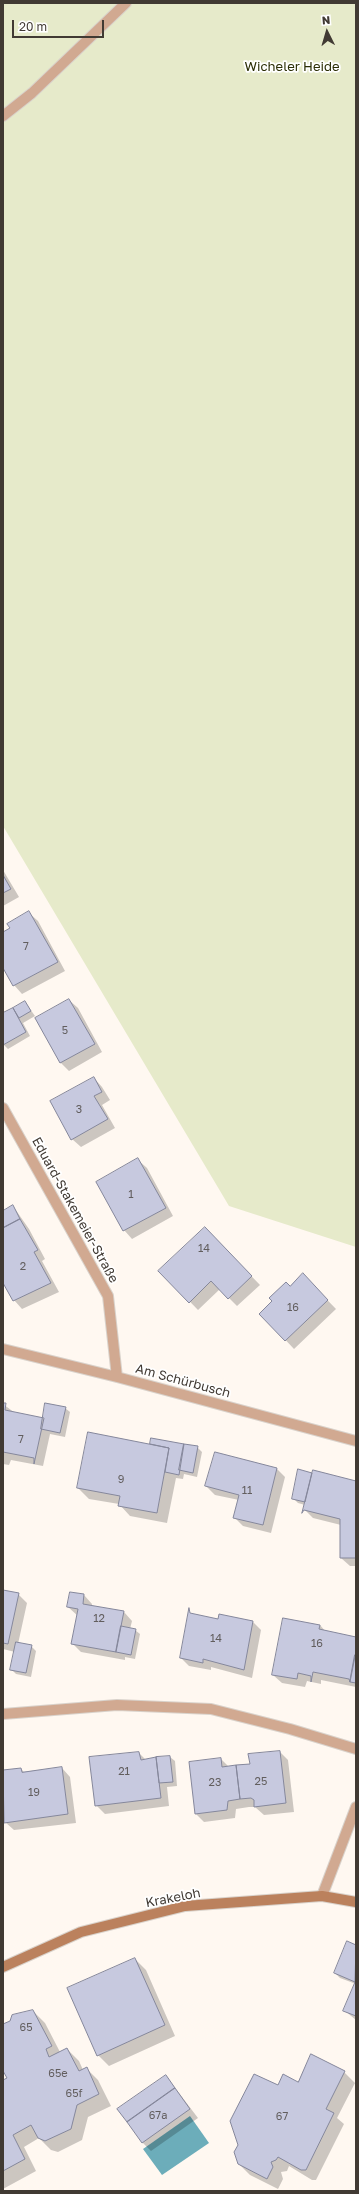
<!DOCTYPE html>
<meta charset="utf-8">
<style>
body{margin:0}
#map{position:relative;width:359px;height:2194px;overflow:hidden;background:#fff8f1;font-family:"Golos Text",sans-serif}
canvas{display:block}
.frame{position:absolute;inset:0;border:4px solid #413a33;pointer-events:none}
.north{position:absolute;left:307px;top:12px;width:40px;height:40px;-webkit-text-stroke:3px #fff;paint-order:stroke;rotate:355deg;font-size:11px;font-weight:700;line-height:16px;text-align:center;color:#413a33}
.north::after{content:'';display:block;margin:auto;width:14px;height:18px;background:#413a33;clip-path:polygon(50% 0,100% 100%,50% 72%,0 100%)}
.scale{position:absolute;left:12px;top:20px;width:92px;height:18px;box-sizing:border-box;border:2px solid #413a33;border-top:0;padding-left:5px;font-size:12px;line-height:14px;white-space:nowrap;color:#413a33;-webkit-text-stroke:3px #fff;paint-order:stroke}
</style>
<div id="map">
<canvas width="359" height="2194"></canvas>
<div class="frame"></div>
<div class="north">N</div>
<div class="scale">20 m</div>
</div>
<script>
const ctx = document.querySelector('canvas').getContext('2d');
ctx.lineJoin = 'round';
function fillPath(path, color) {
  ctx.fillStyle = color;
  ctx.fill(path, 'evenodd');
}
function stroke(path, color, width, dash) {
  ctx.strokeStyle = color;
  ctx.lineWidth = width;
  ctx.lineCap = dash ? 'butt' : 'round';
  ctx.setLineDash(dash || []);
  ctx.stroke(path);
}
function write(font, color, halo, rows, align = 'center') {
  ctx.font = font + ' "Golos Text",sans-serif';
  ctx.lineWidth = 3.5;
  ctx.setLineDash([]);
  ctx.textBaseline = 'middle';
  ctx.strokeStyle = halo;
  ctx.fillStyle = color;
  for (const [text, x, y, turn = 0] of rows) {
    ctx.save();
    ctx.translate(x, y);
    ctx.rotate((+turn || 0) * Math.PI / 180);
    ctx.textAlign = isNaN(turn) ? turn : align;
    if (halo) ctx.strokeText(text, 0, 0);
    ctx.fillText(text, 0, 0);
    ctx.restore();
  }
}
fillPath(new Path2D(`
 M3 3H356V1247L229 1206 3 826Z`), '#e6eaca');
fillPath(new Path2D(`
 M190 2116 209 2143 162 2175 143 2149Z`), '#6cadba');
fillPath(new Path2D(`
 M3 870 19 897 3 906Z
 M29 913 38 921 65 971 22 994 14 985 3 967V933L11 929Z
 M69 1000 78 1008 102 1052 69 1071 60 1062Z
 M25 1002 35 1016 23 1023 30 1036 8 1049 3 1044V1014Z
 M94 1078 102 1087 110 1100 102 1105 115 1128 81 1147 72 1139Z
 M138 1160 147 1168 173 1216 132 1239 124 1230Z
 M13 1206 29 1229 45 1259 42 1261 59 1292 22 1309 14 1300 3 1281V1212Z
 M205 1228 260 1285 237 1306 220 1289 198 1310 160 1271Z
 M303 1275 336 1309 294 1349 261 1314Z
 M3 1404 15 1413 44 1419 65 1408 70 1412 65 1437 50 1434 43 1466 11 1460 9 1465 3 1464Z
 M151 1444 197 1447 202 1452 197 1477 184 1474 183 1479 176 1478 167 1523 130 1516 119 1504 89 1499 78 1488 154 1446Z
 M277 1469 285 1477 271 1533 243 1526 234 1517 239 1500 215 1495 206 1486Z
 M298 1470 313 1475 356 1482V1566H350L341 1558V1525L313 1518 304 1509 305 1505 298 1503 293 1498Z
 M3 1591 18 1594 27 1603 18 1644 31 1646 36 1651 31 1677 16 1674 12 1670 15 1652 3 1649Z
 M84 1595 92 1604V1607L124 1612 132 1621 130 1629 135 1630 140 1634 135 1659 125 1657V1660L81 1652 72 1643 78 1616 68 1607Z
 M218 1620 253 1622 261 1630 252 1678 211 1667V1670L189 1666 181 1658Z
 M320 1625 326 1632 356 1638V1687L321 1680V1684L307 1681 305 1687 282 1683 273 1675Z
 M280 1752 288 1760 294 1812 264 1815 255 1807H249L236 1809 235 1818 204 1822 196 1814 221 1759 229 1767 251 1764Z
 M139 1753 146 1760 170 1757 175 1761 177 1786 167 1787 169 1806 105 1814 96 1805Z
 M62 1768 70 1777 76 1823 14 1830 5 1822 3 1771 21 1769 25 1773Z
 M348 1943 356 1946V2020L345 2011 356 1984 340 1978 335 1973Z
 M135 1959 146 1970 175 2036 109 2066 98 2055Z
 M33 2011 45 2023 60 2052 67 2049 79 2061 83 2070 86 2068 98 2080 111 2106 88 2117 82 2140 58 2152 51 2150 39 2138 24 2147 36 2171 3 2189V2081L8 2079 3 2068V2025Z
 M344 2072 355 2083 337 2118 344 2124 316 2180H312L289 2166 287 2171 281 2172 283 2179 278 2189 250 2175 239 2164 278 2087Z
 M166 2076 198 2118 151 2151 142 2142Z`), '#0003');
const building = new Path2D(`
 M3 875 11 889 3 893Z
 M29 911 58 962 13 986 3 968V932L10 928 7 924Z
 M69 999 95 1044 60 1063 35 1018Z
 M25 1001 31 1011 19 1018 13 1008Z
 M13 1008 26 1032 3 1045V1013Z
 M94 1077 102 1092 94 1096 108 1119 71 1140 50 1101Z
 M138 1158 166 1208 123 1231 96 1182Z
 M13 1205 20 1219 3 1228V1211Z
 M20 1219 38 1250 34 1252 51 1283 13 1301 3 1283V1228Z
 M205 1227 252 1276 228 1299 211 1281 189 1303 158 1271Z
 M303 1273 328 1300 285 1341 259 1314 272 1301 269 1298 286 1282 290 1286Z
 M3 1403H6L5 1410 44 1418 34 1464V1458L3 1452Z
 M45 1403 66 1407 60 1433 41 1429Z
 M88 1432 169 1448 157 1513 118 1506 120 1496 77 1488Z
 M151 1438 184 1444 179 1475 165 1472 169 1448 150 1444Z
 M184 1444 198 1446 193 1473 179 1470Z
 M215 1452 277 1468 263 1525 233 1518 239 1495 205 1486Z
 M298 1469 312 1473 305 1502 292 1499Z
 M313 1470 356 1481V1558H340V1519L304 1510 302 1513Z
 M3 1590 19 1593 8 1644 3 1643Z
 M70 1592 84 1594 83 1604 124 1611 116 1652 71 1644 78 1609 67 1607Z
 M189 1608 190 1613 218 1619 219 1614 253 1621 244 1670 203 1659V1663L180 1658Z
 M283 1618 320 1625 319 1629 356 1637V1651L350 1682 349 1679 313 1672 311 1682V1676L298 1673 297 1679 272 1675Z
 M121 1626 136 1629 131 1655 116 1652Z
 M16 1642 32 1645 26 1673 10 1670Z
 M355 1655H356V1683L350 1682Z
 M280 1751 286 1803 254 1807V1800L251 1798 240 1799 236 1765 250 1764 248 1754Z
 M139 1752 141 1760 156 1757 161 1798 95 1806 89 1757Z
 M170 1756 173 1782 159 1783 156 1757Z
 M221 1758 222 1767 236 1765 240 1799 228 1801 227 1810 195 1814 189 1762Z
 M62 1767 68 1814 4 1823 3 1770 21 1768 22 1772Z
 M347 1941 356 1945 355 1982 334 1973Z
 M135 1958 165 2025 97 2056 67 1988Z
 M356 1980V2016L343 2011Z
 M33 2010 52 2046 46 2049 49 2057 67 2048 79 2071 87 2067 99 2094 77 2105 71 2129 45 2141 38 2138 31 2125 13 2135 25 2159 3 2171V2080L7 2078 3 2071V2024L10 2021 12 2015Z
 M311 2054 345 2071 326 2109 334 2113 306 2170H301L278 2157 276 2160 271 2162 273 2167 267 2179 238 2164 234 2152 238 2145 230 2121 254 2074 278 2085 283 2074 298 2082Z
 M166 2075 175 2088 127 2122 117 2109Z
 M175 2088 190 2109 142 2143 127 2122Z`);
fillPath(building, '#c7c9df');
stroke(building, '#85879b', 1);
const street = new Path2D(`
 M3 116 32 93 126 3
 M3 1108 108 1296 117 1377
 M3 1349 117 1377 356 1441
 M3 1714 117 1705 211 1709 290 1729 356 1749
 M322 1896 356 1807`);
const secondary = new Path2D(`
 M3 1967 81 1932 185 1906 322 1896 356 1902`);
stroke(street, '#d9d2cb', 12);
stroke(secondary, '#d9d2cb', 12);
stroke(street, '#d1a991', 10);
stroke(secondary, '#bb815d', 10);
write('11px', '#625e5e', null, [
 ["7",26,947],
 ["5",65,1031],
 ["3",79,1110],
 ["1",131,1195],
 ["14",204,1249],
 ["2",23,1267],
 ["16",293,1308],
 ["7",21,1440],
 ["9",121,1480],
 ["11",247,1491],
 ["12",99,1619],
 ["14",216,1639],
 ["16",317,1644],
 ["21",124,1772],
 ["25",261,1782],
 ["23",215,1783],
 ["19",34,1793],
 ["65",26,2028],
 ["65e",58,2074],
 ["65f",74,2094],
 ["67a",158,2116],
 ["67",282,2117]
]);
write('13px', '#2a2d04', '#fff', [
 ["Wicheler Heide",292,67]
]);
write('13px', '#413a33', '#fff', [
 ["Eduard-Stakemeier-Straße",75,1210,61],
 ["Am Schürbusch",183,1381,15],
 ["Krakeloh",173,1898,-11]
]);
</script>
